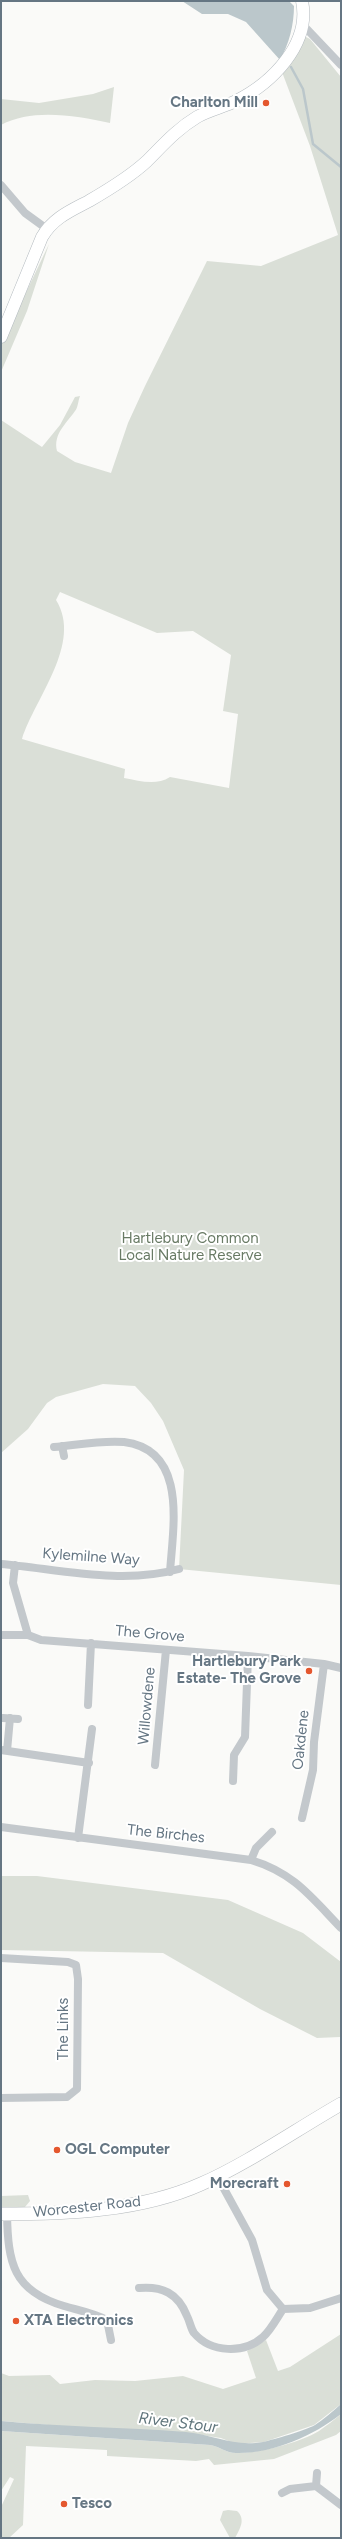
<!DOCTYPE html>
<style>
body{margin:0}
#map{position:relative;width:342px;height:2539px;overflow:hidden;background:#fafaf8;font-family:Figtree,sans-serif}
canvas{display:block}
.frame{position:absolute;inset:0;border:2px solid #657683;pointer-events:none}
</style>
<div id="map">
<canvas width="342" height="2539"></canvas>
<div class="frame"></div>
</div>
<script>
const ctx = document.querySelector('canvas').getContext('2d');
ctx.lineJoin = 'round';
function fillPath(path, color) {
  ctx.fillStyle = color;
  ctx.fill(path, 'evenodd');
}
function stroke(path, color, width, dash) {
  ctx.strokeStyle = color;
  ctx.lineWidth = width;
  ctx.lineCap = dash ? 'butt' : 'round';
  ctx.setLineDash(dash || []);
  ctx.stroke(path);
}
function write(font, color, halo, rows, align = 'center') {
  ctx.font = font + ' Figtree,sans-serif';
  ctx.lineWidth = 4;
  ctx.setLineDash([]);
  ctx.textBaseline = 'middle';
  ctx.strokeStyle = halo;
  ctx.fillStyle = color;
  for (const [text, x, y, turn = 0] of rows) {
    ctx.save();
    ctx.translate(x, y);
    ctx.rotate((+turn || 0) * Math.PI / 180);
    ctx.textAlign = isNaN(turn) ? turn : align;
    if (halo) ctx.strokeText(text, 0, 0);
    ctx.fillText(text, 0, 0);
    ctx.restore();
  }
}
fillPath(new Path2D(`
 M304 36 310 39 341 77V1585L179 1569 184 1470 163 1421 151 1403 135 1386 103 1384 56 1397 47 1403 28 1429 1 1453V420L42 447 60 425 75 397 80 396C78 401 78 408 75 411 66 424 53 434 57 451L75 462 111 473 128 423 145 386 207 261 261 266 338 235 310 146 282 72ZM60 592 157 633 193 631 231 655 223 711 238 714 229 788 170 777C156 786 140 781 124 778L125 769 22 739C35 698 83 643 56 600Z
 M114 87 110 123C76 116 33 108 1 125V99L39 103 93 94Z
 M49 244 27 311 1 372V345Z
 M1 1876H37L228 1900 303 1933 341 1962V2039L340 2037 317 2038 260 2009 163 1953 1 1950Z
 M28 2195 30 2201 25 2207H1V2196Z
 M341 2334V2404L314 2425 264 2442 236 2444 221 2438 187 2433 96 2429 1 2421V2373L9 2376 50 2375 60 2384 95 2380 135 2381 183 2376 223 2389 256 2378 247 2351 266 2340 278 2371 290 2367Z
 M341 2414V2431L336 2435 274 2459 214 2465 209 2459 196 2461 107 2456V2450L26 2446 23 2525 9 2538H1V2507L14 2479 10 2477 1 2491V2431L210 2445C219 2446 226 2453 236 2453 259 2453 299 2443 319 2431 326 2426 334 2420 341 2414Z
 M228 2510 237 2511C246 2519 240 2529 235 2538H230L220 2520 223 2511Z`), '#dadfd7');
fillPath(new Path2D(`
 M182 1H289L294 6C294 25 289 44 280 60L246 22 228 14H202Z
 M341 2404V2414C313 2436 272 2454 236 2453 226 2453 219 2446 210 2445L1 2431V2421C63 2427 124 2427 186 2432 215 2435 233 2447 263 2442 275 2439 304 2431 315 2425 324 2419 333 2411 341 2404Z`), '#bbc7cb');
stroke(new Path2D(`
 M291 67 303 89 313 144 341 167`), '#bbc7cb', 2.5);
const secondary = new Path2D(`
 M1 337 42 237C53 218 70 211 89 201 108 190 131 176 147 161 163 145 177 129 197 117 209 110 224 107 236 101 272 83 311 44 302 1`);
const primary = new Path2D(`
 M1 2214C66 2214 141 2211 201 2184 247 2164 297 2129 341 2104`);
stroke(secondary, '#b3babf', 13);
stroke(primary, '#b5babe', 14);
stroke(new Path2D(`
 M303 25 341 65
 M1 185 25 213 47 229
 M62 1446 64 1456
 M54 1447C77 1445 101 1440 124 1442 188 1450 173 1527 170 1572
 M1 1564C58 1569 122 1585 179 1569
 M15 1565 13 1583 28 1635 41 1640 248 1656 324 1664 341 1668
 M1 1635H28
 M88 1705 91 1643
 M3 1718 18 1719
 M1 1750 89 1763
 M7 1751 10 1718
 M155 1765 166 1650
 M233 1781 234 1755 245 1737 248 1656
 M302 1818 313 1770 314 1742 324 1664
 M1 1827 251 1860
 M272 1832 256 1848 251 1860C294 1873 311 1897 341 1928
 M78 1838 92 1729
 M1 1958 68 1962 76 1965 78 1979 77 2089 67 2097 1 2098
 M217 2176 252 2240 267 2290 283 2309 310 2308 341 2298
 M7 2214C8 2263 13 2291 64 2306 78 2310 94 2313 107 2320L111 2340
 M139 2288C162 2286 178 2293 187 2316 190 2322 191 2329 194 2333 211 2353 244 2354 263 2337 271 2330 277 2318 283 2309
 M316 2486 317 2473
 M282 2493 290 2489 316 2486 341 2505`), '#c3c8cc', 8);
stroke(secondary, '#fff', 12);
stroke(primary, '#fff', 13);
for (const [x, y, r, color] of [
 [266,103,4,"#e4572e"],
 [309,1671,4,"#e4572e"],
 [57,2150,4,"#e4572e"],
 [287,2184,4,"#e4572e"],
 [16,2321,4,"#e4572e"],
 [64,2504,4,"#e4572e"]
]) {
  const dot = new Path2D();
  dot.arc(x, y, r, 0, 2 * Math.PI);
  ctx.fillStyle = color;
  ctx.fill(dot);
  stroke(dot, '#fff', 1.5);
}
write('bold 15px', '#657683', '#fff', [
 ["Charlton Mill",258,103],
 ["Hartlebury Park",301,1662],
 ["Estate- The Grove",301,1679],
 ["OGL Computer",65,2150,"left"],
 ["Morecraft",279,2184],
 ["XTA Electronics",24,2321,"left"],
 ["Tesco",72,2504,"left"]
], 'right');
write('15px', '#687a64', '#fff', [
 ["Hartlebury Common",190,1239],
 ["Local Nature Reserve",190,1256]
]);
write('15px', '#657683', '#fff', [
 ["Kylemilne Way",91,1557,4],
 ["The Grove",150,1634,5],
 ["Willowdene",147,1706,-85],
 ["Oakdene",301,1740,-84],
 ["The Birches",166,1834,6],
 ["The Links",64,2029,-90],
 ["Worcester Road",87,2207,-6]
]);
write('italic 16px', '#60757c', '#fff', [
 ["River Stour",178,2423,7]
]);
</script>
